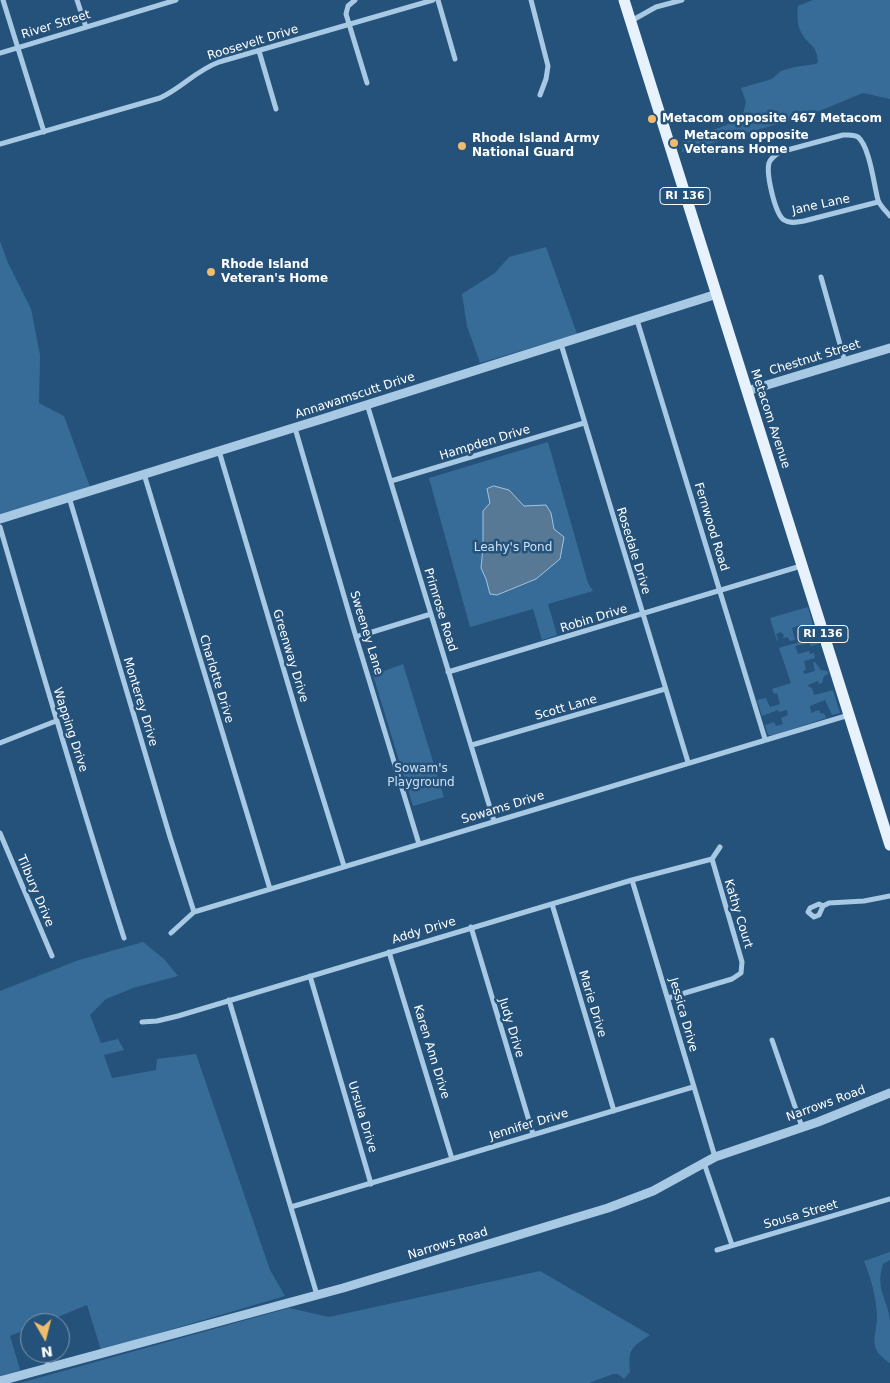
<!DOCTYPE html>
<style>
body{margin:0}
#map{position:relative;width:890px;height:1383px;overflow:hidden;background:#25527a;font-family:"DejaVu Sans",sans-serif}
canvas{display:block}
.north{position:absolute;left:20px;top:1313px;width:50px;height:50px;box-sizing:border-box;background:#25527a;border:1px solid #7c97af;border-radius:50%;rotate:172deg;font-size:14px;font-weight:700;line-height:20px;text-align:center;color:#fff}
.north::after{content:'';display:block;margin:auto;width:18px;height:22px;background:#eebc6c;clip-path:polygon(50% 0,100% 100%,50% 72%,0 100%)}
</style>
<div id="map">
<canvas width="890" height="1383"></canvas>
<div class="north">N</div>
</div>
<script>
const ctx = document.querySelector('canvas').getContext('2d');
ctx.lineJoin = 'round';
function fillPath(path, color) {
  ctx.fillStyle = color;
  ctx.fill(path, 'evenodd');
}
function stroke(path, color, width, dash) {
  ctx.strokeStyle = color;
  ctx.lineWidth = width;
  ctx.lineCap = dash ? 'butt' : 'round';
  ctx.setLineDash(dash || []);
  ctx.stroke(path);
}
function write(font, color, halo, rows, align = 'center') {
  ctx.font = font + ' "DejaVu Sans",sans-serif';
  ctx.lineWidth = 5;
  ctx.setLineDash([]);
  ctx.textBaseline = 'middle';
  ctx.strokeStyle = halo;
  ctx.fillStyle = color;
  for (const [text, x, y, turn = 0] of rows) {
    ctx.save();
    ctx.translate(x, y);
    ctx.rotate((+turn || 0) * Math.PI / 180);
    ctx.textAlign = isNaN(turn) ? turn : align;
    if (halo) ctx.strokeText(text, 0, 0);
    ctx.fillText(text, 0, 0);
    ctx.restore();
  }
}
fillPath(new Path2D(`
 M813 0H890V99L863 93 812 114 682 152 683 140 687 137 719 128 740 119 743 114 746 102 741 88 772 79 781 71 795 67 816 64 818 62C816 42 809 47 802 34 797 26 797 15 798 6Z
 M0 241 8 263 31 309 40 355 39 403 64 416 90 487 0 518Z
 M546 247 577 334 480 363 467 326 462 294 495 273 509 257Z
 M548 442 588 583 593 591 548 604 557 635 542 640 533 609 470 627 429 478Z
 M808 607 815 633 806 636 804 633 811 625H800L792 628 795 640 790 641 788 637 783 638 784 635 781 632 776 634 778 640 777 641 770 618Z
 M817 637 819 644 810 646V643L795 646 798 654 809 651 810 654 814 653 815 658 804 661 806 670 803 671 804 674 815 671 813 662H815L821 670 828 671V674L824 676 822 683 819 684 818 681 808 685 809 687 812 688 814 695 833 690 840 713 832 715 825 700 810 706 811 713 819 710 821 714 824 713 826 718 774 735H768L765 725 774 722 776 726 783 724 781 718 788 715 787 710 779 712 778 710 762 716 757 700 766 698 770 707 780 704 777 693 774 694 772 689 791 683 779 648Z
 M403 664 444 797 413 806 373 675Z
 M143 942 164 959 178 976 133 988 106 999 90 1015 101 1043 118 1039 124 1050 104 1055 112 1078 156 1070 157 1059 196 1054 270 1270 285 1296 101 1350 87 1305 43 1323H30V1328L10 1336 20 1370 0 1376V991L76 961Z
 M890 1252V1260L883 1264C875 1288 887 1298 890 1320 890 1334 890 1350 890 1363 884 1359 877 1354 875 1346 873 1337 877 1328 877 1318 877 1300 871 1278 864 1261Z
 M540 1271 650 1335C631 1348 628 1348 630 1372L624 1379 618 1374H613L589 1383H20L289 1308 329 1317Z`), '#386c98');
const water = new Path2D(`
 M494 486 509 490 524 506 546 505 551 513 554 529 564 537 560 559 536 579 497 595 490 594 486 579 481 568 483 547V511L490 503 487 489Z`);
fillPath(water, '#587996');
stroke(water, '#9cc5e5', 1);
stroke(new Path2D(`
 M3 0 44 132
 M77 0 86 27
 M355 0 348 6 346 14 367 83
 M438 0 455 59
 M531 0 548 66 546 79 540 95
 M631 21 656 7 682 0
 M259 51 276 109
 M0 53 176 0
 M0 144 160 98C182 88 195 71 219 62L433 0
 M878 202 804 221C797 222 790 224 784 220 775 214 766 174 769 163 771 158 775 155 780 152L843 135C848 135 854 134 858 137 870 147 874 186 878 200 880 206 886 211 890 216
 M821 277 845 362
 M637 320 765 739
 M561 344 688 762
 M367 404 494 821
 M295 428 356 637 419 844
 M219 451 299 721 344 866
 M144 474 270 889
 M391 481 584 423
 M69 497 170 837 194 912
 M0 527C40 665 80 802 124 938
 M356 637 431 614
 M448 672 801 566
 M0 743 56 721
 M472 745 665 689
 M0 833 52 956
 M632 880 715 1157
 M552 904 614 1111
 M819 904 823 906 819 915 814 917 808 912 810 908Z
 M823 906 829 903 864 901 890 896
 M471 927 533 1134
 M171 933 194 912 849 715
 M389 952 452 1159
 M310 976 371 1184
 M668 998 732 979 741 973 742 962 712 859 720 847
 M229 1000 317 1295
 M142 1022 157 1021 178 1016 632 880 712 859
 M772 1040 802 1127
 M704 1163 732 1245
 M291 1207 693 1087
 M717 1250 890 1199
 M45 1353 49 1368`), '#a8c9e4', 5);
stroke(new Path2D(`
 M747 391 890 348
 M0 519 322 419 717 294
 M0 1381 343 1288 608 1208 653 1191 715 1157 818 1122 890 1093`), '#a8c9e4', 9);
stroke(new Path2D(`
 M624 0 890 845`), '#e8f2fc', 11);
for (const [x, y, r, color] of [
 [652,119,5,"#eebc6c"],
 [674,143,5,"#eebc6c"],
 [462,146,5,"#eebc6c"],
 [211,272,5,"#eebc6c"]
]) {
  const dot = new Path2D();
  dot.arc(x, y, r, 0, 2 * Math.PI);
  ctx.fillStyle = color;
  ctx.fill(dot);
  stroke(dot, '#25527a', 2);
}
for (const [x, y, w] of [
 [685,196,50],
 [823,634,50]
]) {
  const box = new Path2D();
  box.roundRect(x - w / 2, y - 8.5, w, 17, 4);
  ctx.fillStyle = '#25527a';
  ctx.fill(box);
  stroke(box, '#fff', 1);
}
write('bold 11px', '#fff', null, [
 ["RI 136",685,196],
 ["RI 136",823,634]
]);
write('12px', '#fff', '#25527a', [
 ["River Street",56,25,-17],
 ["Roosevelt Drive",253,43,-17],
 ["Jane Lane",821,205,-12],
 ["Chestnut Street",815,358,-17],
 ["Annawamscutt Drive",355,396,-18],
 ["Metacom Avenue",770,419,72],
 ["Hampden Drive",485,443,-17],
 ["Fernwood Road",711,527,73],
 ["Rosedale Drive",633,551,73],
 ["Primrose Road",440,610,73],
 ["Robin Drive",594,619,-17],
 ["Sweeney Lane",366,633,73],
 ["Greenway Drive",290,656,73],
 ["Charlotte Drive",216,679,73],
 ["Monterey Drive",140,702,73],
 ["Scott Lane",566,708,-16],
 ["Wapping Drive",70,730,72],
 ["Sowams Drive",503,808,-17],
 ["Tilbury Drive",35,891,67],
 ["Kathy Court",738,914,73],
 ["Addy Drive",424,931,-17],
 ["Marie Drive",592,1004,73],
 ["Jessica Drive",683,1015,74],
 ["Judy Drive",511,1028,73],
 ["Karen Ann Drive",431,1052,73],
 ["Narrows Road",826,1104,-20],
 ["Ursula Drive",362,1117,73],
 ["Jennifer Drive",529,1125,-17],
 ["Sousa Street",801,1215,-16],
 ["Narrows Road",448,1244,-17]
]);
write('bold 12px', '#fff', '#25527a', [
 ["Metacom opposite 467 Metacom",662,119],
 ["Metacom opposite",684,136],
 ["Veterans Home",684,150],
 ["Rhode Island Army",472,139],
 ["National Guard",472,153],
 ["Rhode Island",221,265],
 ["Veteran's Home",221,279]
], 'left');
write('12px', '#cbe1f4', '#25527a', [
 ["Leahy's Pond",513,548],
 ["Sowam's",421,769],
 ["Playground",421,783]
]);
</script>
